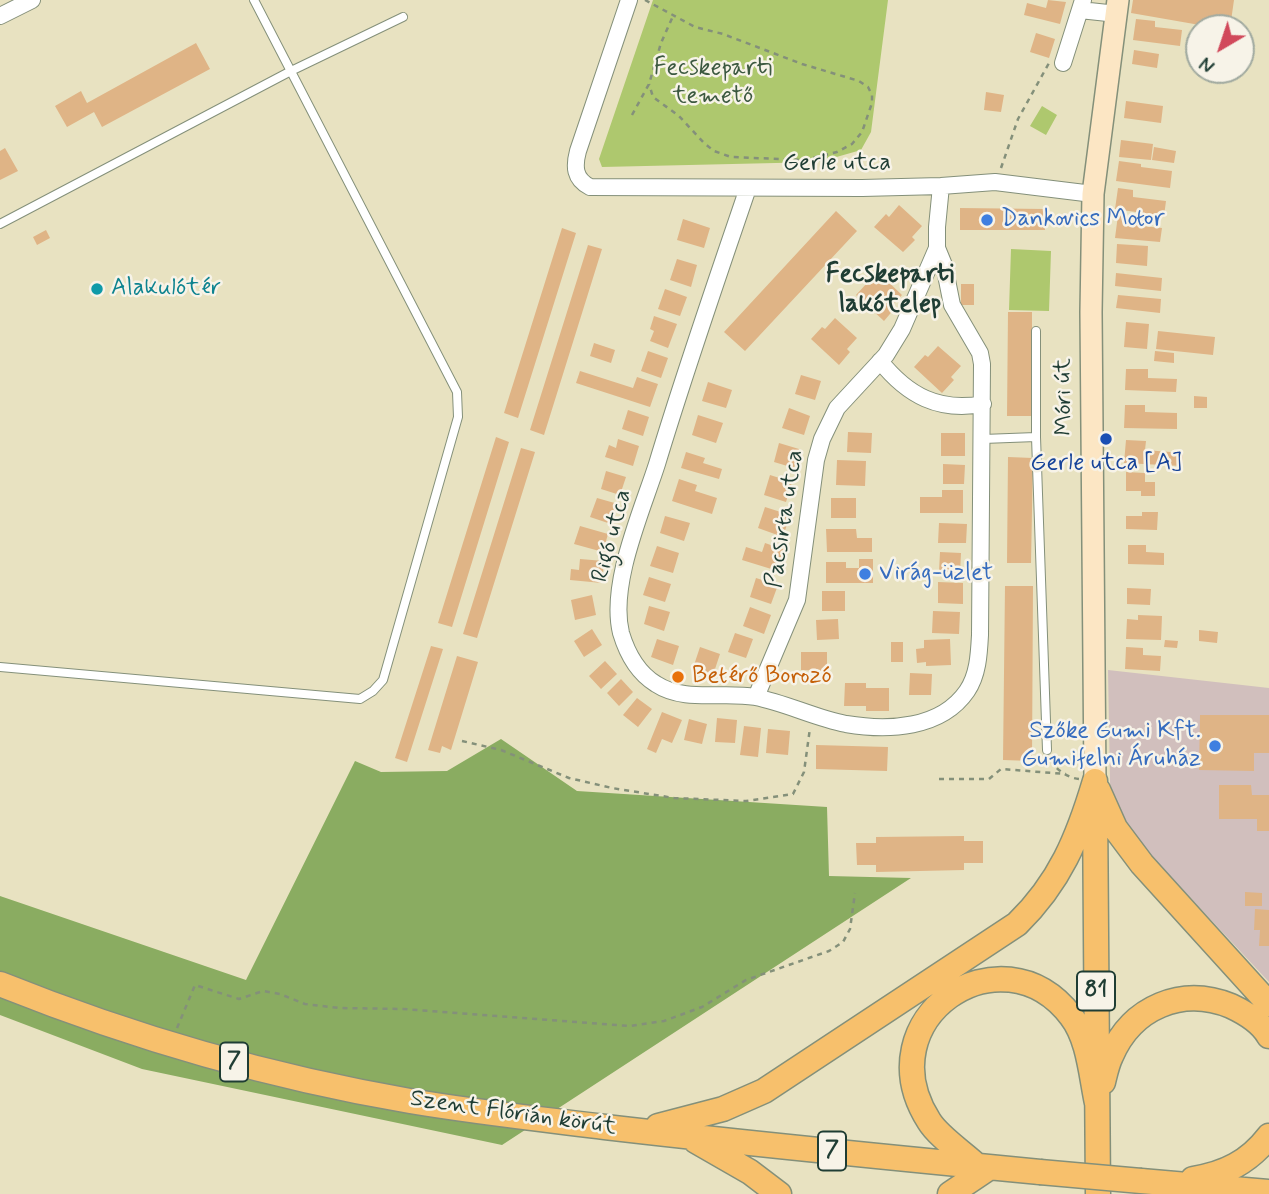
<!DOCTYPE html>
<meta charset="utf-8">
<style>
body{margin:0}
#map{position:relative;width:1269px;height:1194px;overflow:hidden;background:#e8e2c1;font-family:Mynerve,sans-serif}
canvas{display:block}
.north{position:absolute;left:1185px;top:14px;width:70px;height:70px;box-sizing:border-box;background:#f7f3e8;border:2px solid #a1aaa0;border-radius:50%;rotate:219deg;font-size:19px;font-weight:700;line-height:28px;text-align:center;color:#1f3d34}
.north::after{content:'';display:block;margin:auto;width:24px;height:32px;background:#d1495b;clip-path:polygon(50% 0,100% 100%,50% 72%,0 100%)}
</style>
<div id="map">
<canvas width="1269" height="1194"></canvas>
<div class="north">N</div>
</div>
<script>
const ctx = document.querySelector('canvas').getContext('2d');
ctx.lineJoin = 'round';
function fillPath(path, color) {
  ctx.fillStyle = color;
  ctx.fill(path, 'evenodd');
}
function stroke(path, color, width, dash) {
  ctx.strokeStyle = color;
  ctx.lineWidth = width;
  ctx.lineCap = dash ? 'butt' : 'round';
  ctx.setLineDash(dash || []);
  ctx.stroke(path);
}
function write(font, color, halo, rows, align = 'center') {
  ctx.font = font + ' Mynerve,sans-serif';
  ctx.lineWidth = 5;
  ctx.setLineDash([]);
  ctx.textBaseline = 'middle';
  ctx.strokeStyle = halo;
  ctx.fillStyle = color;
  for (const [text, x, y, turn = 0] of rows) {
    ctx.save();
    ctx.translate(x, y);
    ctx.rotate((+turn || 0) * Math.PI / 180);
    ctx.textAlign = isNaN(turn) ? turn : align;
    if (halo) ctx.strokeText(text, 0, 0);
    ctx.fillText(text, 0, 0);
    ctx.restore();
  }
}
fillPath(new Path2D(`
 M1108 670 1269 688V982L1142 846 1111 836Z`), '#d1bfbd');
fillPath(new Path2D(`
 M653 0H888L871 132 861 150 819 162 602 167 599 159Z
 M1042 106 1057 115 1046 135 1030 126Z
 M1011 249 1051 251 1049 311 1009 310Z`), '#aec86e');
fillPath(new Path2D(`
 M501 739 577 791 827 807 829 876 911 878 502 1145 142 1069 0 1015V896L246 980 355 761 381 772 447 771Z`), '#8aac61');
fillPath(new Path2D(`
 M1048 0 1066 2 1060 24 1024 15 1027 3 1046 8Z
 M1133 0H1234L1230 28H1217L1131 13Z
 M1136 19 1155 21V27L1182 30 1180 46 1133 40Z
 M1036 33 1055 39 1049 58 1030 52Z
 M196 43 210 69 102 127 94 112 67 127 55 106 81 91 87 103Z
 M1134 50 1159 54 1157 68 1132 64Z
 M986 92 1004 95 1001 112 984 110Z
 M1126 101 1163 106 1161 123 1124 118Z
 M1121 140 1153 144 1151 160 1119 157Z
 M1154 147 1176 151 1174 163 1152 160Z
 M5 148 18 171 0 180V151Z
 M1119 161 1141 164V167L1172 171 1170 188 1116 181Z
 M1118 188 1133 190V197L1166 201 1164 216 1115 209Z
 M899 205 922 226 912 237 915 240 903 252 874 227 886 214 889 217Z
 M960 208 1045 209V230H960Z
 M836 211 857 231 745 351 724 332Z
 M1118 215 1143 218 1142 226 1162 228 1160 242 1115 238Z
 M683 219 710 228 704 248 677 240Z
 M562 228 576 233 518 418 504 413Z
 M46 230 50 238 37 245 33 237Z
 M1117 244 1148 246 1147 266 1116 263Z
 M588 245 602 249 544 435 530 430Z
 M677 259 697 265 691 287 670 280Z
 M1116 273 1162 278 1161 291 1115 286Z
 M880 274 902 295 892 306 895 308 884 321 856 295 867 283 870 285Z
 M961 284H974V305H961Z
 M665 289 687 297 680 316 658 309Z
 M1118 295 1161 299 1160 313 1116 308Z
 M1008 312H1032V416H1007Z
 M654 316 677 324 668 348 650 341 654 331 650 329Z
 M835 318 857 338 847 349 850 352 839 365 811 339 822 327 825 329Z
 M1126 322 1149 324 1147 349 1124 347Z
 M1158 331 1215 337 1213 355 1156 349Z
 M594 343 615 350 611 363 590 356Z
 M938 346 961 366 951 377 954 380 942 393 914 367 925 355 928 357Z
 M648 351 668 358 661 378 641 371Z
 M1155 351 1174 353V363L1154 361Z
 M1126 369H1148V378L1177 379 1176 392 1125 390Z
 M580 371 633 388 637 377 658 384 650 407 576 383Z
 M801 375 821 381 815 400 795 394Z
 M708 382 732 390 726 408 702 401Z
 M1194 396 1207 397V408H1194Z
 M1125 405H1145V412L1177 413V429L1124 428Z
 M789 408 810 416 804 435 782 428Z
 M628 410 649 417 643 436 622 429Z
 M698 415 723 423 716 443 692 435Z
 M848 432 872 433 871 453 847 452Z
 M941 433H965V456H941Z
 M496 437 509 442 452 627 438 623Z
 M618 439 639 446 633 466 605 457 609 445 616 448Z
 M1126 440 1146 441 1145 450 1183 453 1182 466 1124 463Z
 M779 443 799 449 794 468 774 462Z
 M521 448 535 452 477 638 463 634Z
 M686 452 705 458 703 463 722 469 719 479 681 468Z
 M1008 457 1033 458 1031 563H1007Z
 M837 460 866 461 865 486 836 485Z
 M943 464 965 465 964 484H943Z
 M606 471 626 477 620 495 601 489Z
 M1126 472 1145 473V482H1155V496H1141V491H1126Z
 M770 475 792 482 786 502 764 495Z
 M679 479 697 485 695 491 717 498 712 514 672 501Z
 M942 490H963V513H920V497H942Z
 M597 498 618 504 611 524 590 517Z
 M831 498H856V518H831Z
 M765 507 790 515 783 537 758 528Z
 M1142 512H1158L1157 530 1126 529V516H1142Z
 M665 516 690 523 684 541 660 533Z
 M939 523 967 524 966 543H938Z
 M580 526 608 534 603 552 574 544Z
 M826 529H856L857 538H872V552H827Z
 M765 543 788 551 781 572 742 560 746 547 762 552Z
 M1128 545H1146V552L1164 553V565L1128 564Z
 M657 546 679 553 673 573 650 566Z
 M940 552 961 553 960 573 939 572Z
 M580 559 604 561 602 583 570 580 571 569 579 570Z
 M859 559H873V583H826V562H846V568H859Z
 M649 577 671 584 665 602 643 595Z
 M756 578 778 585 771 604 750 597Z
 M938 582 963 583V604L938 603Z
 M1005 586H1033L1032 761 1003 760Z
 M1127 588 1151 589 1150 605 1127 604Z
 M822 591H845V611H822Z
 M592 595 596 615 575 620 571 600Z
 M649 606 670 612 664 631 644 624Z
 M750 607 771 615 764 634 743 626Z
 M933 611 960 612 959 634 932 633Z
 M1138 615 1162 616 1161 640 1126 639 1127 619 1138 620Z
 M838 619 839 639 817 640 816 620Z
 M592 629 602 645 584 657 574 641Z
 M1199 630 1218 632 1217 643 1199 641Z
 M735 633 753 639 746 658 728 652Z
 M657 639 679 646 673 665 651 657Z
 M950 639 951 665 926 666V662L917 663 916 649 924 648V640Z
 M1165 640 1178 641 1177 648 1164 647Z
 M891 642H903V662H891Z
 M431 646 443 649 407 762 395 758Z
 M700 647 720 654 712 678 692 671Z
 M1126 647 1143 648V655L1161 656 1160 671 1125 669Z
 M801 652H827V671L801 670Z
 M457 656 478 662 451 750 442 746 440 753 428 750Z
 M605 661 617 674 601 689 589 676Z
 M910 673 932 674 931 695H909Z
 M621 679 633 692 619 706 607 693Z
 M845 683H866V688H889V711H866V706H844Z
 M637 698 652 709 638 727 623 715Z
 M662 712 682 720 672 743 662 739 656 753 647 749Z
 M1200 715H1269V753H1254V771L1199 770Z
 M717 718 737 720 735 743 715 742Z
 M689 719 707 724 702 744 684 740Z
 M744 726 761 728 758 757 740 755Z
 M768 729 790 731 788 755 766 753Z
 M816 745 888 747 887 771 816 769Z
 M1219 785H1251L1252 795H1269V831H1257V819H1219Z
 M964 836V841H983V863H964V870L876 872V865H857L856 843H876V837Z
 M1245 892 1262 893V906H1245Z
 M1255 909 1269 910V946H1259L1260 930H1254Z`), '#dfb486');
const lane = new Path2D(`
 M0 224 291 71 403 17
 M1036 331V437L1047 750
 M983 439 1036 437
 M0 667 360 699 373 691 383 680 458 417 457 392 254 0`);
const street = new Path2D(`
 M629 0 578 151C574 166 574 179 590 187L862 188 941 186 995 182 1093 194
 M1080 10 1117 14
 M0 16 32 0
 M1063 63 1083 0
 M748 188C717 279 685 371 657 464 642 511 609 584 621 633 627 653 638 673 656 684 685 703 723 691 755 697 786 703 815 718 846 724 888 731 941 729 967 691 978 675 979 654 980 635L982 364 980 353 952 305 944 265 937 248V227L941 186
 M880 361C908 396 939 412 983 404
 M756 697 797 600 816 460 822 439 837 408 886 355 902 329 937 248`);
const secondary = new Path2D(`
 M1095 781 1091 312 1093 194 1118 0`);
const primary = new Path2D(`
 M1098 790 1115 828 1142 864 1269 1004
 M1095 803 1098 1194
 M0 984C132 1037 270 1077 410 1101 475 1112 540 1119 605 1127 750 1144 895 1158 1040 1172
 M1103 1082C1105 1074 1107 1064 1111 1056 1132 1007 1182 986 1231 1006 1246 1013 1261 1022 1269 1036
 M658 1126 723 1109 764 1091 1017 924C1060 882 1078 838 1095 781
 M696 1141 750 1172 779 1194
 M976 1165C962 1152 938 1136 929 1121 864 1019 1001 925 1071 1016 1089 1039 1091 1075 1097 1103
 M1193 1179C1225 1174 1249 1162 1269 1136
 M1141 1181 1269 1192
 M950 1194 990 1167`);
stroke(lane, '#84907a', 10);
stroke(street, '#84907a', 18);
stroke(secondary, '#84907a', 24);
stroke(primary, '#84907a', 27);
stroke(new Path2D(`
 M645 0 695 27 723 34 802 64 859 81 868 87 872 95V103L862 132 852 144 837 152 804 160 731 157 714 151 704 143 679 116 653 97 649 84
 M632 115 649 84 661 43 673 16
 M1001 168 1018 119 1049 63
 M462 741 501 750 569 778 612 788 674 798 746 801 793 794 804 772 810 728
 M1051 760C1056 770 1068 778 1079 779
 M939 779H989L1001 769 1066 774
 M177 1028 195 985 239 999 263 991 280 994 305 1004 339 1008 403 1009 630 1026 664 1021 702 1007 746 980 829 951 843 942 850 929 855 893`), '#84907a', 2.5, [5, 5]);
stroke(lane, '#fff', 8);
stroke(street, '#fff', 16);
stroke(secondary, '#fce6c4', 21);
stroke(primary, '#f7c06c', 24);
const primaryBridge = new Path2D(`
 M1040 1172 1141 1181`);
stroke(primaryBridge, '#84907a', 27, []);
stroke(primaryBridge, '#f7c06c', 24);
for (const [x, y, r, color] of [
 [987,220,7,"#3f7fe0"],
 [97,289,7,"#0f9aa8"],
 [1106,439,7,"#1a4fb4"],
 [865,574,7,"#3f7fe0"],
 [678,677,7,"#e8710a"],
 [1215,746,7,"#3f7fe0"]
]) {
  const dot = new Path2D();
  dot.arc(x, y, r, 0, 2 * Math.PI);
  ctx.fillStyle = color;
  ctx.fill(dot);
  stroke(dot, '#f7f3e8', 2.5);
}
for (const [x, y, w] of [
 [1096,991,38],
 [234,1062,28],
 [832,1151,28]
]) {
  const box = new Path2D();
  box.roundRect(x - w / 2, y - 19.5, w, 39, 5);
  ctx.fillStyle = '#f7f3e8';
  ctx.fill(box);
  stroke(box, '#1f3d34', 2);
}
write('bold 23px', '#1f3d34', null, [
 ["81",1096,991],
 ["7",234,1062],
 ["7",832,1151]
]);
write('24px', '#3c5940', '#f7f3e8', [
 ["Fecskeparti",713,69],
 ["temető",713,97]
]);
write('24px', '#1f3d34', '#f7f3e8', [
 ["Gerle utca",837,164],
 ["Móri út",1065,397,-91],
 ["Pacsirta utca",786,519,-81],
 ["Rigó utca",613,536,-75],
 ["Szent Flórián körút",513,1114,8]
]);
write('24px', '#366cbe', '#f7f3e8', [
 ["Dankovics Motor",1001,220],
 ["Virág-üzlet",879,574],
 ["Szőke Gumi Kft.",1201,732,"right"],
 ["Gumifelni Áruház",1201,760,"right"]
], 'left');
write('24px', '#0d838f', '#f7f3e8', [
 ["Alakulótér",111,289]
], 'left');
write('24px', '#164399', '#f7f3e8', [
 ["Gerle utca [A]",1106,464]
]);
write('24px', '#c56008', '#f7f3e8', [
 ["Betérő Borozó",692,677]
], 'left');
write('bold 26px', '#1f3d34', '#f7f3e8', [
 ["Fecskeparti",890,276],
 ["lakótelep",890,306]
]);
</script>
